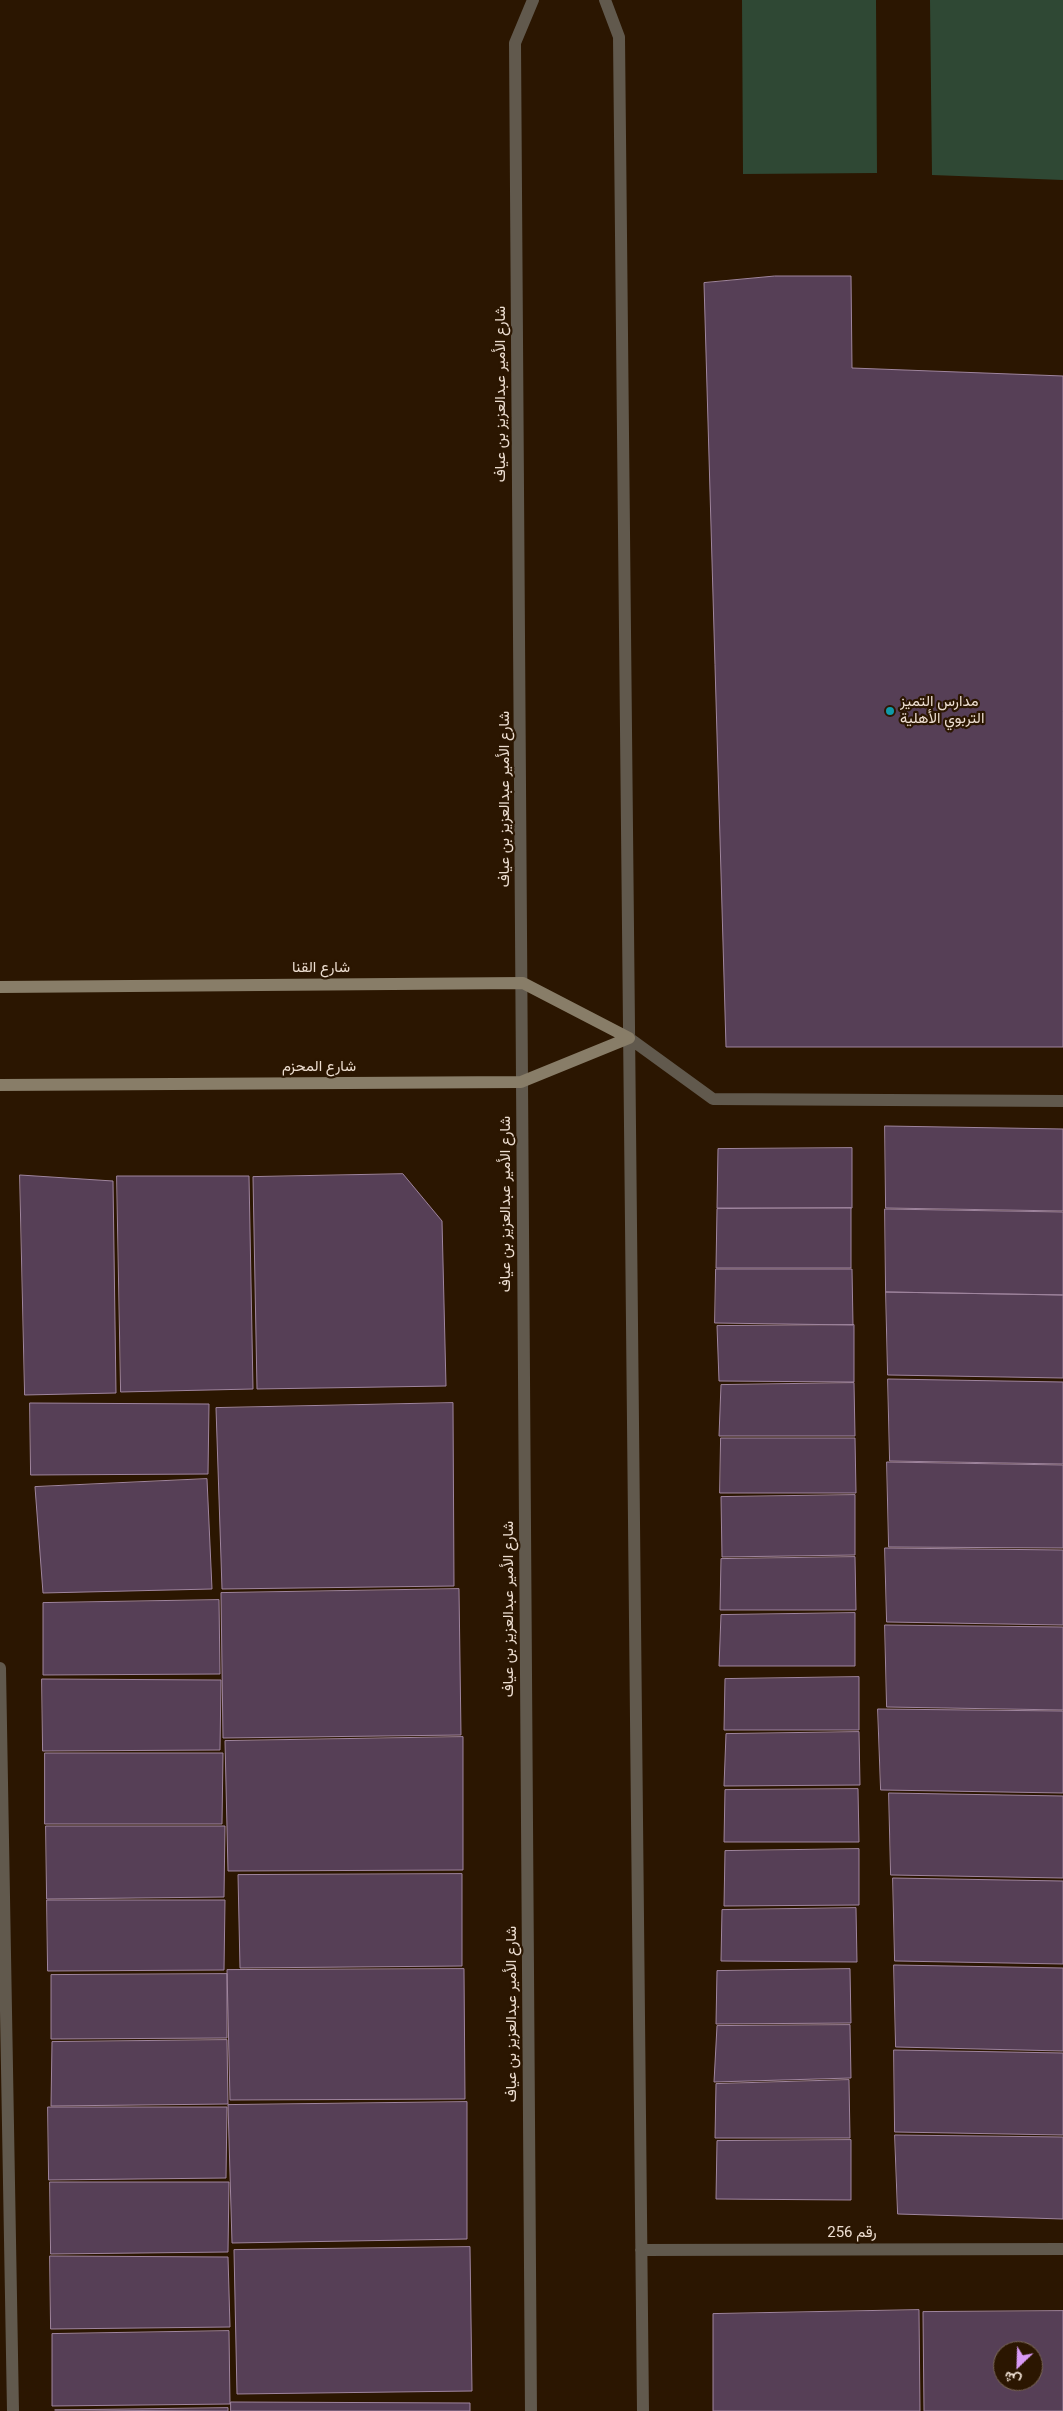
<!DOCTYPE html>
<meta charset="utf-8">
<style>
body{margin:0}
#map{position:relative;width:1063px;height:2411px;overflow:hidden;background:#2b1601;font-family:Roboto,Vazirmatn,sans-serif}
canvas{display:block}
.north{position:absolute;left:993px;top:2341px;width:50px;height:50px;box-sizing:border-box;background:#2b1601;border:1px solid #796654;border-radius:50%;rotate:204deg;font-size:14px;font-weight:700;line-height:20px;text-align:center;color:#edded1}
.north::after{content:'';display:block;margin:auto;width:18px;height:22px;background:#d99af7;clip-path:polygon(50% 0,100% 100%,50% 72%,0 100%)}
</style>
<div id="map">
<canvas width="1063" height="2411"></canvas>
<div class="north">ش</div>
</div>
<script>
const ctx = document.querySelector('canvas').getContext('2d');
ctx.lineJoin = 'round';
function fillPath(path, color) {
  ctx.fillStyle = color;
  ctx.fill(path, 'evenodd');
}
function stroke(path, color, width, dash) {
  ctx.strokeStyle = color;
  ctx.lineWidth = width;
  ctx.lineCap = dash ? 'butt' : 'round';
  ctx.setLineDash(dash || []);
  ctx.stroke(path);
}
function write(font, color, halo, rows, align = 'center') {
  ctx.font = font + ' Roboto,Vazirmatn,sans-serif';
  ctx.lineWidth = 4.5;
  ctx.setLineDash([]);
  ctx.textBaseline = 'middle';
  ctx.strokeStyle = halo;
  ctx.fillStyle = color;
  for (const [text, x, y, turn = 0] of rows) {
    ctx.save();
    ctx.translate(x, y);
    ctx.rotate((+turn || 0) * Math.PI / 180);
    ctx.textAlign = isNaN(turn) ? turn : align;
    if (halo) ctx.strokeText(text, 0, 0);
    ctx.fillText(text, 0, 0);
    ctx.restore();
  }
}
fillPath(new Path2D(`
 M742 0H876L877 173 743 174Z
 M930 0H1063V180L932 175Z`), '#2f4834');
const building = new Path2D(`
 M775 276H851L852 368 1063 376V1047H726L704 283Z
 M885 1126 1063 1129V1211L886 1208Z
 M852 1148V1208H717L718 1149Z
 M403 1174 442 1221 446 1386 257 1389 253 1177Z
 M20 1175 113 1181 116 1393 25 1395Z
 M117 1176H249L253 1389 121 1392Z
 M851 1208V1268H716L717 1209Z
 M885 1209 1063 1212V1295L886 1292Z
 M716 1269H852L853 1325 715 1323Z
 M886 1292 1063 1295V1378L888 1375Z
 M854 1325V1382L719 1381 717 1326Z
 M888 1379 1063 1382V1464L890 1461Z
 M854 1383 855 1436H719L721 1385Z
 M30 1403 209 1404 208 1474 31 1475Z
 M453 1403 454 1586 222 1589 216 1408Z
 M721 1438H855L856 1493H720Z
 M887 1462 1063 1465V1548L889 1547Z
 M207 1479 212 1589 43 1593 35 1487Z
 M855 1495V1555L722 1557 721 1497Z
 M885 1548 1063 1550V1625L887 1622Z
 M855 1557 856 1610H720L721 1559Z
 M459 1589 461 1735 223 1738 221 1593Z
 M219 1600 220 1674 43 1675V1603Z
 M855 1613V1666H719L721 1615Z
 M885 1625 1063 1627V1710L887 1707Z
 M859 1677V1730H724L725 1679Z
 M42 1679 221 1680 220 1750 43 1751Z
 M878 1709 1063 1711V1793L881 1790Z
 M859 1732 860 1785 724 1786 726 1734Z
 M463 1737V1870L228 1871 225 1741Z
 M45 1753H223L222 1824H45Z
 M858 1789 859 1842H724L725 1790Z
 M889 1793 1063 1796V1878L891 1875Z
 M46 1826H225L224 1897 47 1899Z
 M859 1849V1905L724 1906 725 1851Z
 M462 1874V1966L240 1968 238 1875Z
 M893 1878 1063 1881V1964L895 1961Z
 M47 1900H225L224 1970 48 1971Z
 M856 1908 857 1962 721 1961 722 1910Z
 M894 1965 1063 1968V2051L896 2047Z
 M464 1969 465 2099 230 2100 227 1970Z
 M850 1969 851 2023 716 2024 717 1971Z
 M227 1974V2038L51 2039V1975Z
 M850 2025 851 2078 714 2082 717 2026Z
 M227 2040 228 2104 51 2106 52 2042Z
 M894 2050 1063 2053V2135L895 2132Z
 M849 2080 850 2138H715L716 2084Z
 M467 2102V2239L232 2243 228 2105Z
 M48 2107H227L226 2178 49 2180Z
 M895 2135 1063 2137V2219L898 2214Z
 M851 2140V2200L716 2199 717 2141Z
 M50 2182H229L228 2252 51 2254Z
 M470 2247 472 2391 237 2394 234 2250Z
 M50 2256 228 2257 230 2327 51 2329Z
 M919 2310 920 2411H713V2314Z
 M1063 2311V2411H924L923 2312ZM1003 2351H1033V2381H1003Z
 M229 2331 230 2404 52 2406V2334Z
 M231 2402 470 2403V2411H231Z
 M228 2408V2411L55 2410Z`);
fillPath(building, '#563f56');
stroke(building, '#9f859e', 1);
stroke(new Path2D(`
 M605 0 619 37 643 2411
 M629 1038 713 1099 1063 1101
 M0 1668 13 2411
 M641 2250 1063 2249
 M531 2411 515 43 533 0`), '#61594d', 12);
stroke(new Path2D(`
 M0 987 523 983 629 1038
 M0 1085 521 1082 629 1038`), '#887d68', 12);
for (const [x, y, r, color] of [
 [890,711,5,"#0f9aa8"]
]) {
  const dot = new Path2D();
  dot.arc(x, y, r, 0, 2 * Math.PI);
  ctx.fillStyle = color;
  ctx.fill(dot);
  stroke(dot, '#2b1601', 2);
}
write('15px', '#edded1', '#2b1601', [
 ["شارع الأمير عبدالعزيز بن عياف",501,394,-90],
 ["شارع الأمير عبدالعزيز بن عياف",505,799,-90],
 ["شارع القنا",321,968],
 ["شارع المحزم",319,1067],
 ["شارع الأمير عبدالعزيز بن عياف",506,1204,-90],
 ["شارع الأمير عبدالعزيز بن عياف",509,1609,-90],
 ["شارع الأمير عبدالعزيز بن عياف",512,2014,-90],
 ["رقم 256",852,2233]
]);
write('15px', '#edded1', '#2b1601', [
 ["مدارس التميز",900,702],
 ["التربوي الأهلية",900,719]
], 'left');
</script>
